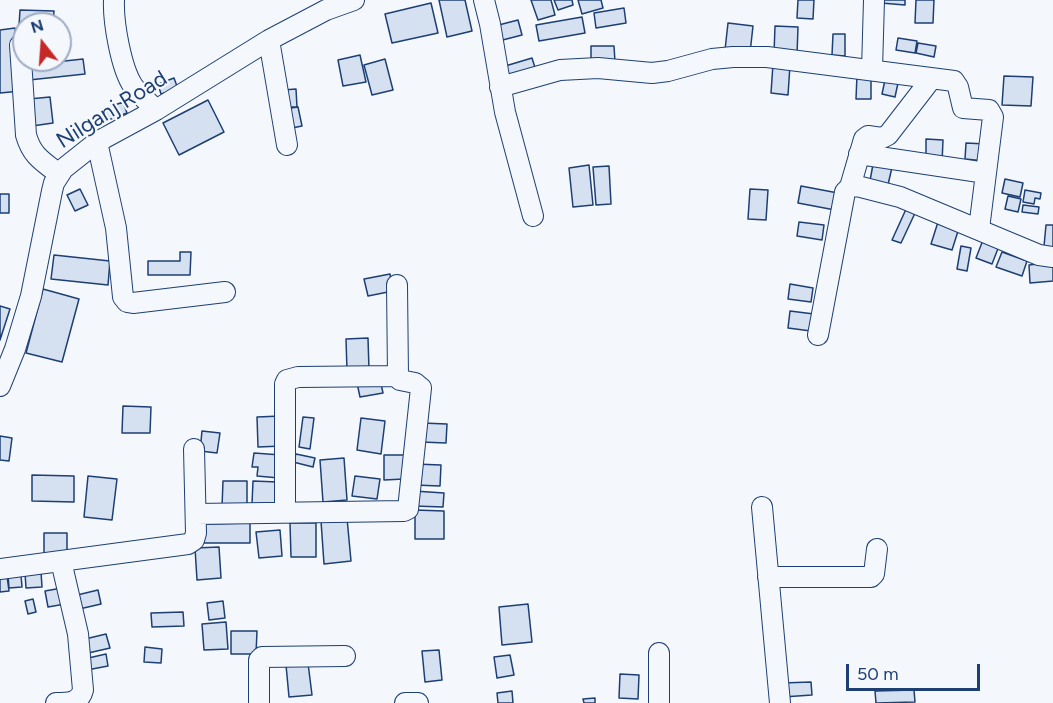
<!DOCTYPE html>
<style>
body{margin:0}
#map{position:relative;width:1053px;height:703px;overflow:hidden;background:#f4f7fb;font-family:Figtree,sans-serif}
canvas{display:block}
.north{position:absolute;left:12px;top:12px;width:60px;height:60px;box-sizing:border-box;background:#f4f7fb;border:2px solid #9eadc5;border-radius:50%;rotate:343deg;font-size:16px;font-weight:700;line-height:24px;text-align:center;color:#1d3f73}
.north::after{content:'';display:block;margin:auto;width:21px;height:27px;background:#c62828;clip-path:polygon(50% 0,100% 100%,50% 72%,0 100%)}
.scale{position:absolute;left:846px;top:664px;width:134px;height:27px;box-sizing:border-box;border:3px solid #1d3f73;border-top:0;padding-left:8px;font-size:18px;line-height:21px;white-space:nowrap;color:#1d3f73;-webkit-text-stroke:4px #f4f7fb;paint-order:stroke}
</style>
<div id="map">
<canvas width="1053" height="703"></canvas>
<div class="north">N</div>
<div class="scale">50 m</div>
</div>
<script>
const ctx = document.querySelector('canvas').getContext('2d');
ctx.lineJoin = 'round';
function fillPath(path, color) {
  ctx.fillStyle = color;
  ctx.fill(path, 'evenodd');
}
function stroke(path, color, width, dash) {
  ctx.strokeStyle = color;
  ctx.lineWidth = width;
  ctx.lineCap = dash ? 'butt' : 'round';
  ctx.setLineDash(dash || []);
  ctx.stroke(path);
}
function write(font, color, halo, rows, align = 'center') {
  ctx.font = font + ' Figtree,sans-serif';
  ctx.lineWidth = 4.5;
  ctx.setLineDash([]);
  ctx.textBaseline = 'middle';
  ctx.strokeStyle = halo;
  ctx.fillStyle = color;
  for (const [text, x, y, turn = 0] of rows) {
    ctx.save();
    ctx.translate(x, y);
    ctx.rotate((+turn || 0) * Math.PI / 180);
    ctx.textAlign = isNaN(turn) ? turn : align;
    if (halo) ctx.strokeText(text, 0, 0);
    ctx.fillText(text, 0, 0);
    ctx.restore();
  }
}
const building = new Path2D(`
 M439 0H465L472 31 447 37Z
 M531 0H551L555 15 538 20Z
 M554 0H572L573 5 558 10Z
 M578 0H601L603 8 582 14Z
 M798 0H814L813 19 797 18Z
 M881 0H905V5L881 3Z
 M916 0H934L933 23H915Z
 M431 3 438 33 392 43 385 14Z
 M624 8 626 23 596 28 594 13Z
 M20 10 54 11 53 24H24V26H19Z
 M582 17 585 33 539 41 536 25Z
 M518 20 522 35 495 42 491 27Z
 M728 23 753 26 750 53 725 50Z
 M775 26 798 27 797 55 774 54Z
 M15 28 21 91 0 93V30Z
 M833 34H845V56L832 55Z
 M898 38 917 41 915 53 896 50Z
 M918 43 936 46 934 57 916 53Z
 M591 46H614L615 62 591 63Z
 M360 55 366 82 343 86 338 60Z
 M532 58 537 74 506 83 502 67Z
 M83 59 85 74 29 80 28 65Z
 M385 59 393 90 372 95 364 65Z
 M773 64 790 65 788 95 771 93Z
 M857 75H871V99H856Z
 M1004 76 1033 77 1031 106 1002 105Z
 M174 78 178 89 161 94 158 84Z
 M885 80 898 83 895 97 882 94Z
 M296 89 297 107H284L283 90Z
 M50 97 53 123 32 126 29 99Z
 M208 100 224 132 179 155 163 123Z
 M123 102 127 113 108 120 104 109Z
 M298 107 302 126 287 129 284 109Z
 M926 139 943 140 942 163 926 162Z
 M966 143 986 144 985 161 965 159Z
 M874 159 893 163 887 189 869 186Z
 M589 165 593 205 573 207 569 168Z
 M609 166 611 204 596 205 593 167Z
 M1005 179 1023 183 1020 197 1002 193Z
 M801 186 838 193 835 210 798 203Z
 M80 189 88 205 75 211 67 195Z
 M750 189 768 190 766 220 748 219Z
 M1025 190 1041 193 1040 199 1035 198 1034 204 1023 202Z
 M0 194H9V213H0Z
 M1008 196 1021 199 1018 212 1005 209Z
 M1023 205 1039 207 1038 214 1022 212Z
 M907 207 916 211 901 243 892 240Z
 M799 222 824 225 822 240 797 236Z
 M938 222 959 228 952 250 931 244Z
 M1046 225H1053V247L1044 246Z
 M983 240 999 246 992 264 976 258Z
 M961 246 971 248 967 271 957 269Z
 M180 252H191L190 275H148V261H180Z
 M1002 252 1027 261 1022 276 996 267Z
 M54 255 110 261 108 285 51 279Z
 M1053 262V281L1030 283 1029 265Z
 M390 274 393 291 368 296 364 279Z
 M790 284 813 288 811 302 788 299Z
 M43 289 79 299 62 362 26 353Z
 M0 306 10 309 0 340Z
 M790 311 814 314 811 331 788 328Z
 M368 338 369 370 347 371 346 339Z
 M380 379 383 393 360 397 357 383Z
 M123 406 151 407 150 433H122Z
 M281 416 282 446 258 447 257 417Z
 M303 417 314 418 310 449 299 447Z
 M361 418 385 421 381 454 357 450Z
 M422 423 447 424 446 443 421 442Z
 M202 431 220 433 217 453 200 451Z
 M0 436 12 438 9 461 0 460Z
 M254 453 281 455 279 478 257 476 258 467H252Z
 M296 454 315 458 313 467 293 462Z
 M384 455H404V479L384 480Z
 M344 458 347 500 323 502 320 460Z
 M415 464 441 465 440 486 414 485Z
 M32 475 74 476V502L32 501Z
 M88 476 117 479 112 520 84 517Z
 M355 476 380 479 377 499 352 496Z
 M223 481H247V507H222Z
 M253 481 278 482 277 505 252 504Z
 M414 491 444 493 443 507 414 506Z
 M415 510 444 511V539H415Z
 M347 518 351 561 324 564 321 521Z
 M250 523V543H200V524Z
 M290 523H316V557H291Z
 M280 530 282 556 259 558 256 532Z
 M44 533H67V556H44Z
 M219 547 221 578 197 580 195 548Z
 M41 572 42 587 26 588 25 573Z
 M8 575H21L22 587 9 588Z
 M0 576H7L9 591 0 592Z
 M62 588 65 604 48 607 45 591Z
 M98 590 101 604 75 610 73 596Z
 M33 599 36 612 28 614 25 601Z
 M223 601 225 618 209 620 207 603Z
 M528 604 532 642 502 645 499 607Z
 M183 612 184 626 152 627 151 613Z
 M226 622 228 649 204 650 202 624Z
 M231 631H257L256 654H231Z
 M106 634 110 648 84 654 81 640Z
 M145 647 162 649 161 663 144 662Z
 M439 650 442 680 425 682 422 651Z
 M106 654 108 666 87 670 84 659Z
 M510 655 514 675 497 678 494 657Z
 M308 663 312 695 289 697 286 665Z
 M620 674 639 675 638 699 619 698Z
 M811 682 812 695 783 697 782 683Z
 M914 690 915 702 876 703 875 691Z
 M512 691 513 703H498L497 693Z
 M595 698V703H584L583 699Z`);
fillPath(building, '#d5e0f0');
stroke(building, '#1d3f73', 1.5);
const minor = new Path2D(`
 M114 0C113 22 121 68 133 86 139 94 148 102 156 110
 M484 0 490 24 505 112 533 216
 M269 40 287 145
 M20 45 26 135C32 156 42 161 59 174
 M872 70 874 0
 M500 87 560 70 598 68 652 73 668 71 712 59 733 57H767L954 81 958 87 963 108 989 110 993 117 979 229
 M97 142 116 228 123 297 127 302 133 303 225 292
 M859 154 986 173
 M850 187 864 139 868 136 882 138 888 135 932 78
 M818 335 845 192 850 187 857 186 900 197 1039 255 1053 257
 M0 386 15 349 31 296 52 191 54 183 63 169 97 142 156 110 269 40 326 10 354 0
 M762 507 780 703
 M285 512V384L287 380 298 377 398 376
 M196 514 404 511 408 509 421 388 415 383 400 380 398 376 397 285
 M0 569 188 544 194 540 196 533 194 449
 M768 577H871L874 574 877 549
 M659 653V703
 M56 703C68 703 80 703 83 690L78 634 61 561
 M259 703V660L262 657 345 656
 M405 703H418`);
stroke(minor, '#1d3f73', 22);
stroke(minor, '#f4f7fb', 20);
write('22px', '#1d3f73', '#f4f7fb', [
 ["Nilganj Road",112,110,-32]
]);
</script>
